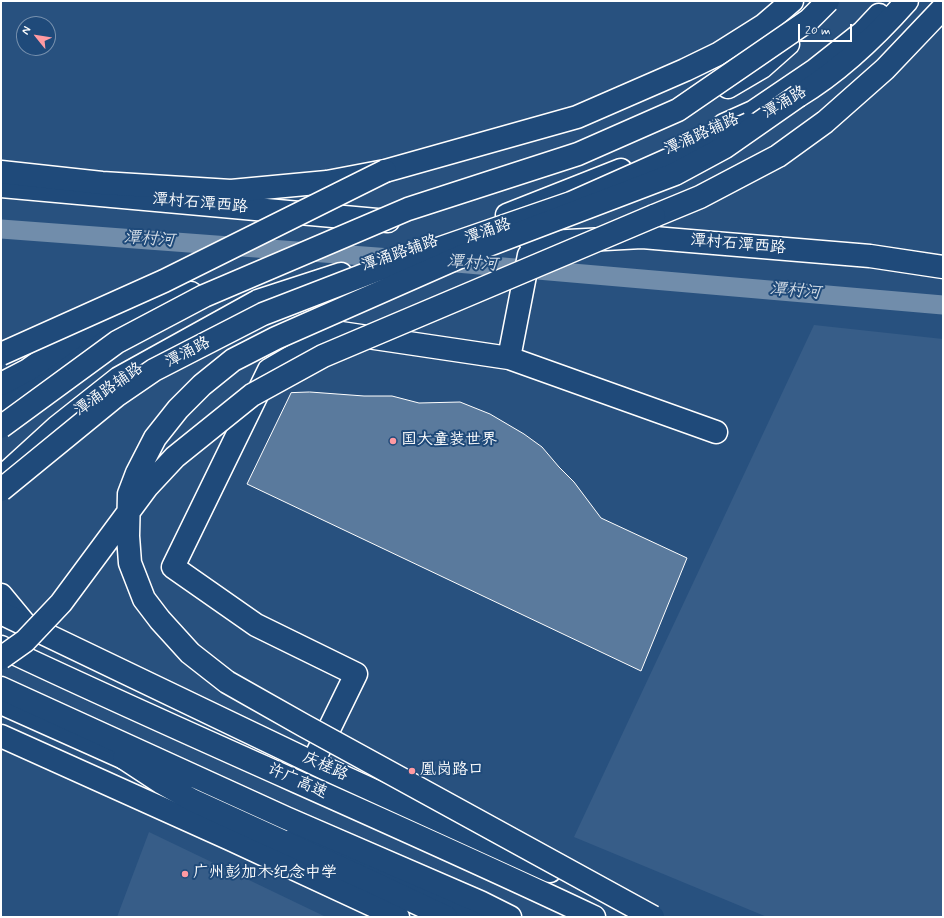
<!DOCTYPE html>
<meta charset="utf-8">
<style>
body{margin:0}
#map{position:relative;width:944px;height:918px;overflow:hidden;background:#28517f;font-family:Mynerve,sans-serif}
canvas{display:block}
.frame{position:absolute;inset:0;border:2px solid #fff;pointer-events:none}
.north{position:absolute;left:16px;top:16px;width:40px;height:40px;box-sizing:border-box;background:#1f4a7a;border:1px solid #7992af;border-radius:50%;rotate:300deg;font-size:11px;font-weight:700;line-height:16px;text-align:center;color:#fff}
.north::after{content:'';display:block;margin:auto;width:14px;height:18px;background:#ff9aa2;clip-path:polygon(50% 0,100% 100%,50% 72%,0 100%)}
.scale{position:absolute;left:798px;top:24px;width:54px;height:18px;box-sizing:border-box;border:2px solid #fff;border-top:0;padding-left:5px;font-size:12px;line-height:14px;white-space:nowrap;color:#fff;-webkit-text-stroke:3px #1f4a7a;paint-order:stroke}
</style>
<div id="map">
<canvas width="944" height="918"></canvas>
<div class="frame"></div>
<div class="north">N</div>
<div class="scale">20 m</div>
</div>
<script>
const ctx = document.querySelector('canvas').getContext('2d');
ctx.lineJoin = 'round';
function fillPath(path, color) {
  ctx.fillStyle = color;
  ctx.fill(path, 'evenodd');
}
function stroke(path, color, width, dash) {
  ctx.strokeStyle = color;
  ctx.lineWidth = width;
  ctx.lineCap = dash ? 'butt' : 'round';
  ctx.setLineDash(dash || []);
  ctx.stroke(path);
}
function write(font, color, halo, rows, align = 'center') {
  ctx.font = font + ' Mynerve,"LXGW WenKai TC",sans-serif';
  ctx.lineWidth = 4;
  ctx.setLineDash([]);
  ctx.textBaseline = 'middle';
  ctx.strokeStyle = halo;
  ctx.fillStyle = color;
  for (const [text, x, y, turn = 0] of rows) {
    ctx.save();
    ctx.translate(x, y);
    ctx.rotate((+turn || 0) * Math.PI / 180);
    ctx.textAlign = isNaN(turn) ? turn : align;
    if (halo) ctx.strokeText(text, 0, 0);
    ctx.fillText(text, 0, 0);
    ctx.restore();
  }
}
fillPath(new Path2D(`
 M814 325 943 339V917H767L574 837Z
 M149 832 326 917H117Z`), '#375d88');
stroke(new Path2D(`
 M1 229 404 259
 M445 262 943 305`), '#718dab', 19);
const building = new Path2D(`
 M310 392 364 396H392L419 403 460 402 490 414 524 434 542 447 559 467 574 482 601 518 687 558 641 671 247 484 291 393Z`);
fillPath(building, '#5a7a9d');
stroke(building, '#fff', 1);
const minor = new Path2D(`
 M728 87 762 67 788 44
 M724 125 753 112 815 70 863 32 879 15
 M1 186 388 221
 M507 215 621 170
 M531 243 642 237 870 256 943 267
 M509 358 529 255
 M1 401 117 325 191 293
 M1 478 57 427 119 378 258 301 341 274
 M1 595 25 624
 M1 736 230 839 398 917
 M313 762 356 674 256 625 173 567 269 370 334 332 509 358 716 432`);
const major = new Path2D(`
 M798 96C840 71 875 37 907 1
 M1 172 102 183 231 191 327 182 385 171 577 117 685 70 718 54 764 25 792 1
 M1 613 324 768 550 871
 M1 703 142 766
 M297 836 477 917`);
const highway = new Path2D(`
 M654 216 700 197 778 156 825 122 885 69 943 8
 M1 384 28 370 113 310
 M1 647C197 740 398 824 594 917
 M1 688 286 818 480 902 510 917
 M124 758 162 783 192 800 372 882 446 917`);
stroke(minor, '#fff', 25);
stroke(major, '#fff', 25);
stroke(highway, '#fff', 25);
stroke(minor, '#1f4a7a', 22);
stroke(major, '#1f4a7a', 22);
stroke(highway, '#1f4a7a', 22);
const minorBridge = new Path2D(`
 M1 427 117 342 204 296 408 209 578 154 678 110 809 20 828 1
 M1 490 116 396 154 370 263 314 377 270 571 203 749 124`);
const highwayBridge = new Path2D(`
 M1 354 164 281 385 171
 M1 658 25 641 61 603 147 487 175 457 252 395 323 356 654 216
 M653 917 303 725 227 682 190 653 160 620 144 599 130 563 128 536 129 494 137 473 155 438 178 409 202 385 233 360 276 338 478 249 675 174 725 147 798 96`);
stroke(minorBridge, '#fff', 25, []);
stroke(highwayBridge, '#fff', 25, []);
stroke(minorBridge, '#1f4a7a', 22);
stroke(highwayBridge, '#1f4a7a', 22);
for (const [x, y, r, color] of [
 [393,441,4,"#ff9aa2"],
 [412,771,4,"#ff9aa2"],
 [185,874,4,"#ff9aa2"]
]) {
  const dot = new Path2D();
  dot.arc(x, y, r, 0, 2 * Math.PI);
  ctx.fillStyle = color;
  ctx.fill(dot);
  stroke(dot, '#1f4a7a', 1.5);
}
write('16px', '#fff', '#1f4a7a', [
 ["潭涌路",785,103,-30],
 ["潭涌路辅路",702,135,-24],
 ["潭村石潭西路",200,204,5],
 ["潭涌路",488,232,-19],
 ["潭村石潭西路",738,245,5],
 ["潭涌路辅路",400,254,-19],
 ["潭涌路",188,353,-27],
 ["潭涌路辅路",109,390,-35],
 ["庆槎路",325,767,25],
 ["许广高速",297,782,24]
]);
write('16px', '#fff', '#1f4a7a', [
 ["国大童装世界",401,441],
 ["凰岗路口",420,771],
 ["广州彭加木纪念中学",193,874]
], 'left');
write('italic 17px', '#d4dde6', '#1f4a7a', [
 ["潭村河",149,240,4],
 ["潭村河",472,264,4],
 ["潭村河",795,292,5]
]);
</script>
